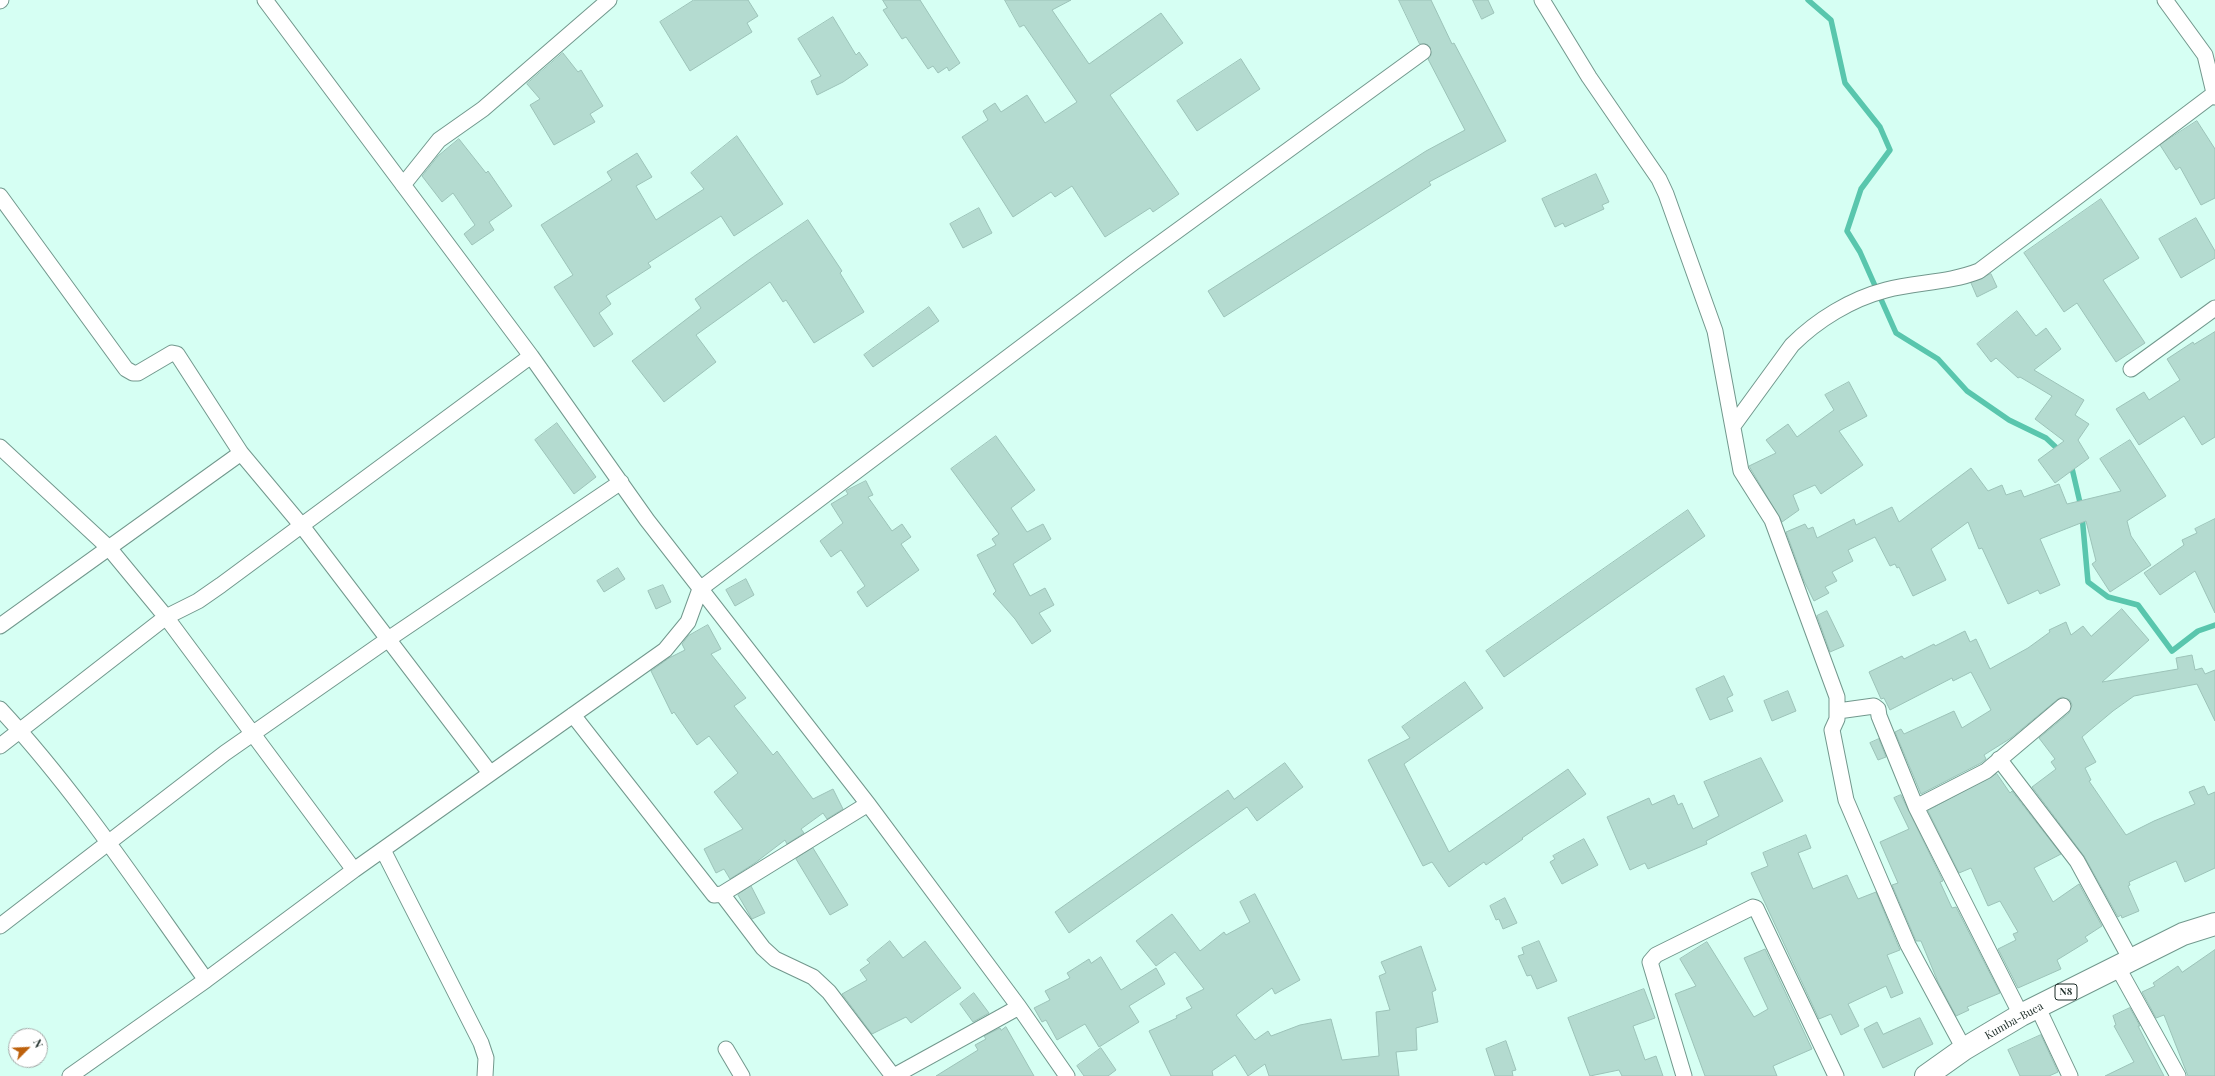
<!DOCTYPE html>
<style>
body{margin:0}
#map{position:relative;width:2215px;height:1076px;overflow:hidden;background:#d6fff3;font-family:"Playfair Display",serif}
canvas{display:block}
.north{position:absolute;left:8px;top:1028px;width:40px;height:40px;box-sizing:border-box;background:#fff;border:1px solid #a4aaa8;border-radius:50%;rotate:66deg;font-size:11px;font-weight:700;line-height:16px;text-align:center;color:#1b2b26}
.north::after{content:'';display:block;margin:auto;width:14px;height:18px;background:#bd610c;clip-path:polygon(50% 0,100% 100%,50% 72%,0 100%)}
</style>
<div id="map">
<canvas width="2215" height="1076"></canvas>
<div class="north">N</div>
</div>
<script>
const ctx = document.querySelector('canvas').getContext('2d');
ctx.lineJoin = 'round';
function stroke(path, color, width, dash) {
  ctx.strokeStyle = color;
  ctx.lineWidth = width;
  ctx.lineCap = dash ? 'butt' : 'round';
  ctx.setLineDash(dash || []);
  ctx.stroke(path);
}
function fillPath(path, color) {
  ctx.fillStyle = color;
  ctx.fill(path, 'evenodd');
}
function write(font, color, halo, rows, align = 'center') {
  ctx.font = font + ' "Playfair Display",serif';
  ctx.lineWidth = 3.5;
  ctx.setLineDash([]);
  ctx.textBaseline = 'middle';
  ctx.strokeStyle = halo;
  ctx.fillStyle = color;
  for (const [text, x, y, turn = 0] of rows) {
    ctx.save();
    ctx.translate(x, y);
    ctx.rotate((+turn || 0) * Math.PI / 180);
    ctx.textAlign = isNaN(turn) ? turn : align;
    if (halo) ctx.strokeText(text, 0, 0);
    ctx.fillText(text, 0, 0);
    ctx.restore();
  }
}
stroke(new Path2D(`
 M1808 0 1831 20 1845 83 1880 127 1890 150 1861 189 1847 231 1860 252 1896 333 1938 359 1967 391 2009 420 2046 438 2061 452
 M2071 464 2081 507
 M2082 515 2088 582 2108 597 2138 605 2172 651 2198 631 2215 625`), '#59c6ad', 5.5);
const building = new Path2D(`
 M694 0H748L758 16 747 23 752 32 690 71 660 22Z
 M883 0H920L960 63 949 71 947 67 938 73 933 66 928 69 906 37 902 39 883 10 887 8Z
 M1005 0H1071L1052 10 1089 64 1161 13 1183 43 1110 95 1179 194 1153 212 1150 208 1105 237 1072 186 1055 197 1051 192 1013 217 962 137 988 120 983 111 995 103 1001 112 1027 95 1045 123 1077 102 1024 25 1020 27Z
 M1399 0H1431L1452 44 1454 43 1506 141 1429 182 1431 185 1224 317 1208 291 1426 151 1465 130 1428 59 1431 55 1430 47 1426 44H1420Z
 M1473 0H1488L1494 13 1482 19Z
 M833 17 856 55 859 52 868 65 843 82 817 95 811 81 821 76 798 39Z
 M563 53 578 72 581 70 603 106 590 114 595 122 554 145 530 105 540 99 527 84Z
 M1241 59 1260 89 1197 131 1177 101Z
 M2197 121 2215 149V198L2201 205 2180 167 2176 170 2160 145Z
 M737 136 783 204 734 236 721 216 648 263 651 267 606 296 611 304 599 313 613 334 594 347 554 287 573 275 541 225 612 180 607 172 637 153 652 177 636 186 656 220 704 189 691 173Z
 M459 139 486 173 488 171 512 206 489 222 494 230 472 245 464 234 475 225 453 193 442 202 422 176 438 156Z
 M1596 174 1609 202 1602 205 1604 209 1565 227 1563 223 1555 227 1542 199Z
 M2101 199 2139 258 2103 280 2145 343 2116 362 2077 303 2064 312 2024 253Z
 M979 208 992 233 963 248 950 224Z
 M2196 218 2215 251V258L2181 278 2159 239Z
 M808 220 842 271 840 273 864 312 814 343 786 300 783 302 770 282 696 335 716 362 664 402 632 361 701 308 695 299 753 257Z
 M1991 274 1997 287 1977 297 1971 283Z
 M929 307 939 321 873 367 864 355Z
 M2017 311 2036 336 2046 328 2061 349 2034 370 2084 400 2075 415 2089 424 2078 440 2089 458 2055 483 2038 460 2064 441 2035 419 2052 396 2020 377 2018 378 1996 358 1991 362 1977 344Z
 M2215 332V437L2202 445 2184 416 2139 445 2116 409 2144 392 2149 400 2180 380 2167 359 2193 342 2194 344Z
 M1849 382 1867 416 1839 431 1863 465 1821 494 1815 485 1793 495 1799 510 1782 522 1749 466 1776 453 1766 440 1788 424 1797 437 1834 410 1825 395Z
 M557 423 596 477 574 494 535 440Z
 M996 436 1035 490 1011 508 1027 532 1043 524 1051 539 1013 564 1030 596 1045 588 1054 605 1039 613 1051 631 1032 644 1015 619 993 594 996 591 977 555 996 545 992 539 999 534 951 469Z
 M2130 440 2166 496 2127 521 2131 536 2151 565 2110 592 2092 564 2096 561 2086 521 2040 539 2060 585 2040 594 2038 590 2008 604 1982 548 1979 549 1968 522 1931 549 1946 580 1913 596 1899 567 1897 568 1895 564 1890 566 1875 537 1848 550 1853 561 1832 572 1837 581 1825 587 1829 593 1814 601 1804 581 1786 532 1805 524 1808 529 1813 527 1817 538 1854 519 1856 525 1892 507 1899 522 1971 468 1988 491 2002 485 2006 495 2021 490 2024 497 2059 484 2067 504 2121 491 2100 459Z
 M866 481 873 495 868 497 892 531 902 524 911 537 901 544 919 570 867 607 857 592 865 586 841 550 831 557 820 541 843 523 831 504 848 494 846 491Z
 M1688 510 1705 536 1504 677 1486 651Z
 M2215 519V613L2195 571 2160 595 2144 573 2184 545 2182 540 2197 533 2195 529Z
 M618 568 625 579 604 592 597 581Z
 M746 579 754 595 735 606 726 590Z
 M663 585 671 602 656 609 648 591Z
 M2122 609 2149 640 2102 682 2178 669 2176 658 2192 655 2195 670 2202 668 2205 674 2215 670V721L2197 684 2134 696 2113 711 2082 737 2096 762 2085 768 2091 780 2089 781 2126 835 2154 821 2195 804 2189 792 2204 786 2208 795 2215 792V868L2185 882 2176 861 2129 882 2130 885 2128 886 2139 911 2122 918 2121 915 2118 917 2084 856 2032 787 2056 769 2051 762 2055 759 2039 738 2069 713 2072 705 2070 700 2062 697 2058 699 2011 738 1984 755 1986 759 1981 763 1921 794 1895 732 1901 729 1904 734 1954 711 1962 728 1991 710 1971 672 1953 681 1952 678 1890 710 1884 698 1881 699 1869 672 1902 656 1904 659 1934 644 1935 646 1965 631 1970 642 1976 639 1990 669 2028 648 2050 632 2049 630 2066 622 2071 635 2083 626 2091 636Z
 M1827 611 1844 646 1830 652 1817 616Z
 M708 625 721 649 711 654 746 698 734 706 773 755 777 751 813 799 833 789 843 809 827 819 823 813 801 829 804 833 787 844 785 840 755 863 730 879 724 869 716 873 704 849 743 829 714 792 738 773 709 736 697 745 674 712 672 714 651 671 669 658 685 650 682 644 688 636Z
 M1724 676 1733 695 1727 698 1733 711 1710 720 1696 689Z
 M1465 682 1483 708 1404 764 1449 852 1568 769 1586 794 1522 838 1523 839 1486 865 1484 862 1449 887 1432 862 1423 866 1368 760 1410 738 1402 727Z
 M1788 691 1796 711 1772 721 1764 701Z
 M1879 739 1886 757 1878 760 1870 743Z
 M1761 758 1783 801 1706 841 1707 844 1648 869 1645 863 1630 870 1607 817 1649 798 1652 805 1674 795 1678 805 1682 803 1693 829 1719 816 1704 782Z
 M1285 763 1303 787 1257 821 1247 807 1069 933 1055 912 1228 790 1234 799Z
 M1997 774 2010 793 2012 791 2061 854 2034 868 2053 902 2079 884 2102 926 2085 937 2088 941 2057 960 2061 969 2018 988 1998 949 2016 940 2013 934 2018 932 2000 901 1988 906 1971 868 1959 873 1928 811Z
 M1901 795 1943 881 1940 882 1952 908 1956 907 2000 993 1967 1007 1969 1010 1956 1016 1938 982 1921 941H1916L1892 885 1898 883 1880 842 1909 829 1894 798Z
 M1806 835 1811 848 1798 853 1813 889 1847 875 1858 899 1876 892 1900 950 1887 955 1903 993 1891 998 1886 986 1848 1004 1859 1026 1841 1035 1831 1014 1819 1019 1751 873 1768 866 1763 853Z
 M1584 839 1598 865 1562 884 1550 862 1555 859 1553 856Z
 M813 848 848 905 830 915 796 859Z
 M751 886 765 913 752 919 738 895Z
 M1255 894 1300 980 1275 994 1272 988 1236 1015 1255 1040 1268 1031 1271 1036 1300 1025 1331 1019 1342 1060 1379 1056 1376 1012 1390 1010 1379 976 1386 973 1381 962 1421 946 1436 990 1432 992 1438 1022 1416 1028 1417 1050 1396 1052 1399 1076H1269L1265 1064 1248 1076 1235 1055 1212 1071 1213 1076H1171L1149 1031 1177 1018 1176 1016 1192 1008 1186 998 1204 989 1175 952 1156 966 1136 941 1172 914 1200 951 1224 932 1226 935 1250 922 1240 902Z
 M1505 898 1517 923 1503 929 1499 919 1496 920 1490 906Z
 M890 941 903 958 925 941 961 988 911 1023 906 1017 872 1034 842 994 867 980 860 970 870 963 867 960Z
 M1539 941 1557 981 1537 989 1531 975 1527 976 1518 956 1524 954 1522 948Z
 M1707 942 1754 1017 1768 1009 1744 958 1765 949 1812 1049 1773 1066 1777 1076H1705L1675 994 1696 986 1680 959Z
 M2215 950V1076H2188L2164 1015 2156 1018 2142 992 2155 986 2153 983 2178 966 2182 972Z
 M1101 957 1121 990 1156 968 1165 984 1129 1006 1139 1022 1099 1047 1085 1024 1057 1040 1046 1020 1042 1022 1034 1008 1050 1000 1045 991 1070 978 1067 973 1089 959 1091 963Z
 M1644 989 1655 1018 1633 1026 1645 1060 1656 1056 1663 1076H1622L1619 1070 1590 1076 1568 1018Z
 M974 993 989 1013 973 1022 960 1004Z
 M2130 1008 2140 1026H2138L2164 1076H2105L2134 1062 2114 1026 2116 1025 2113 1016Z
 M1920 1018 1933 1044 1883 1068 1864 1029 1877 1022 1883 1034Z
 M1006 1027 1034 1076H936L978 1050 975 1045 986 1039 984 1036 1000 1028 1001 1030Z
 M2041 1035 2058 1072 2049 1076H2020L2008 1050Z
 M1506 1041 1516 1070 1512 1071 1513 1076H1495L1486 1049Z
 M1101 1048 1116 1070 1108 1076H1084L1077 1066Z`);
fillPath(building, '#b4dbd0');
stroke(building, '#9cc3b8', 1);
const street = new Path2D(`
 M265 0 531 356 647 520 868 804 1019 1007 1067 1076
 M1542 0 1589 77 1659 179 1666 194 1715 331 1741 471 1772 520 1837 697V719L1832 730 1846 800 1908 945 1964 1049
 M2165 0 2205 55 2215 97
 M0 1 1 0
 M403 185 439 140 483 109 609 0
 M0 196 126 369 133 373H138L172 353 177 354 241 453 302 526 490 773
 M2131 369 2215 308
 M1733 426 1792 345C1817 320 1851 299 1886 290 1916 282 1949 283 1979 271L2215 93
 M0 447 109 548 166 617 354 870
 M0 626 241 453
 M0 709C77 792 140 888 206 980
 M1838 711 1874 706 1878 709 1879 716 1916 807 2021 1015
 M573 715 714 895 722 894 868 804
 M0 746 166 617 198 601 221 585 531 356
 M1999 759 2077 861 2131 960
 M1916 807 1986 771 2063 706
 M383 850 481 1043 486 1058 485 1076
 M722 894 763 948 775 959 813 977 829 992 893 1076
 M0 926 225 753 387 640 621 482
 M2117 966 2178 1076
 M2038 1008 2070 1076
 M726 1049 742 1076
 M70 1076 206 980 354 870 665 650 688 622 700 589 1133 263 1423 52
 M894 1076 1019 1007
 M1684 1076 1650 962 1656 955 1753 907 1756 908 1836 1076`);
const highway = new Path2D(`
 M1926 1076 1964 1049 2021 1015 2183 934 2215 924`);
stroke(street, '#72988d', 17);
stroke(highway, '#72988d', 24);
stroke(street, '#fff', 15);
stroke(highway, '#fff', 22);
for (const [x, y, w] of [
 [2066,992,22]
]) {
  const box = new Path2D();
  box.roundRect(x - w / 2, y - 8, w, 16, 3);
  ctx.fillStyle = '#fff';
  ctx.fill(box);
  stroke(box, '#1b2b26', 1);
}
write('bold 10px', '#1b2b26', null, [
 ["N8",2066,992]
]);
write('11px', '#1b2b26', '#fff', [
 ["Kumba-Buea",2014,1021,-29]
]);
</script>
